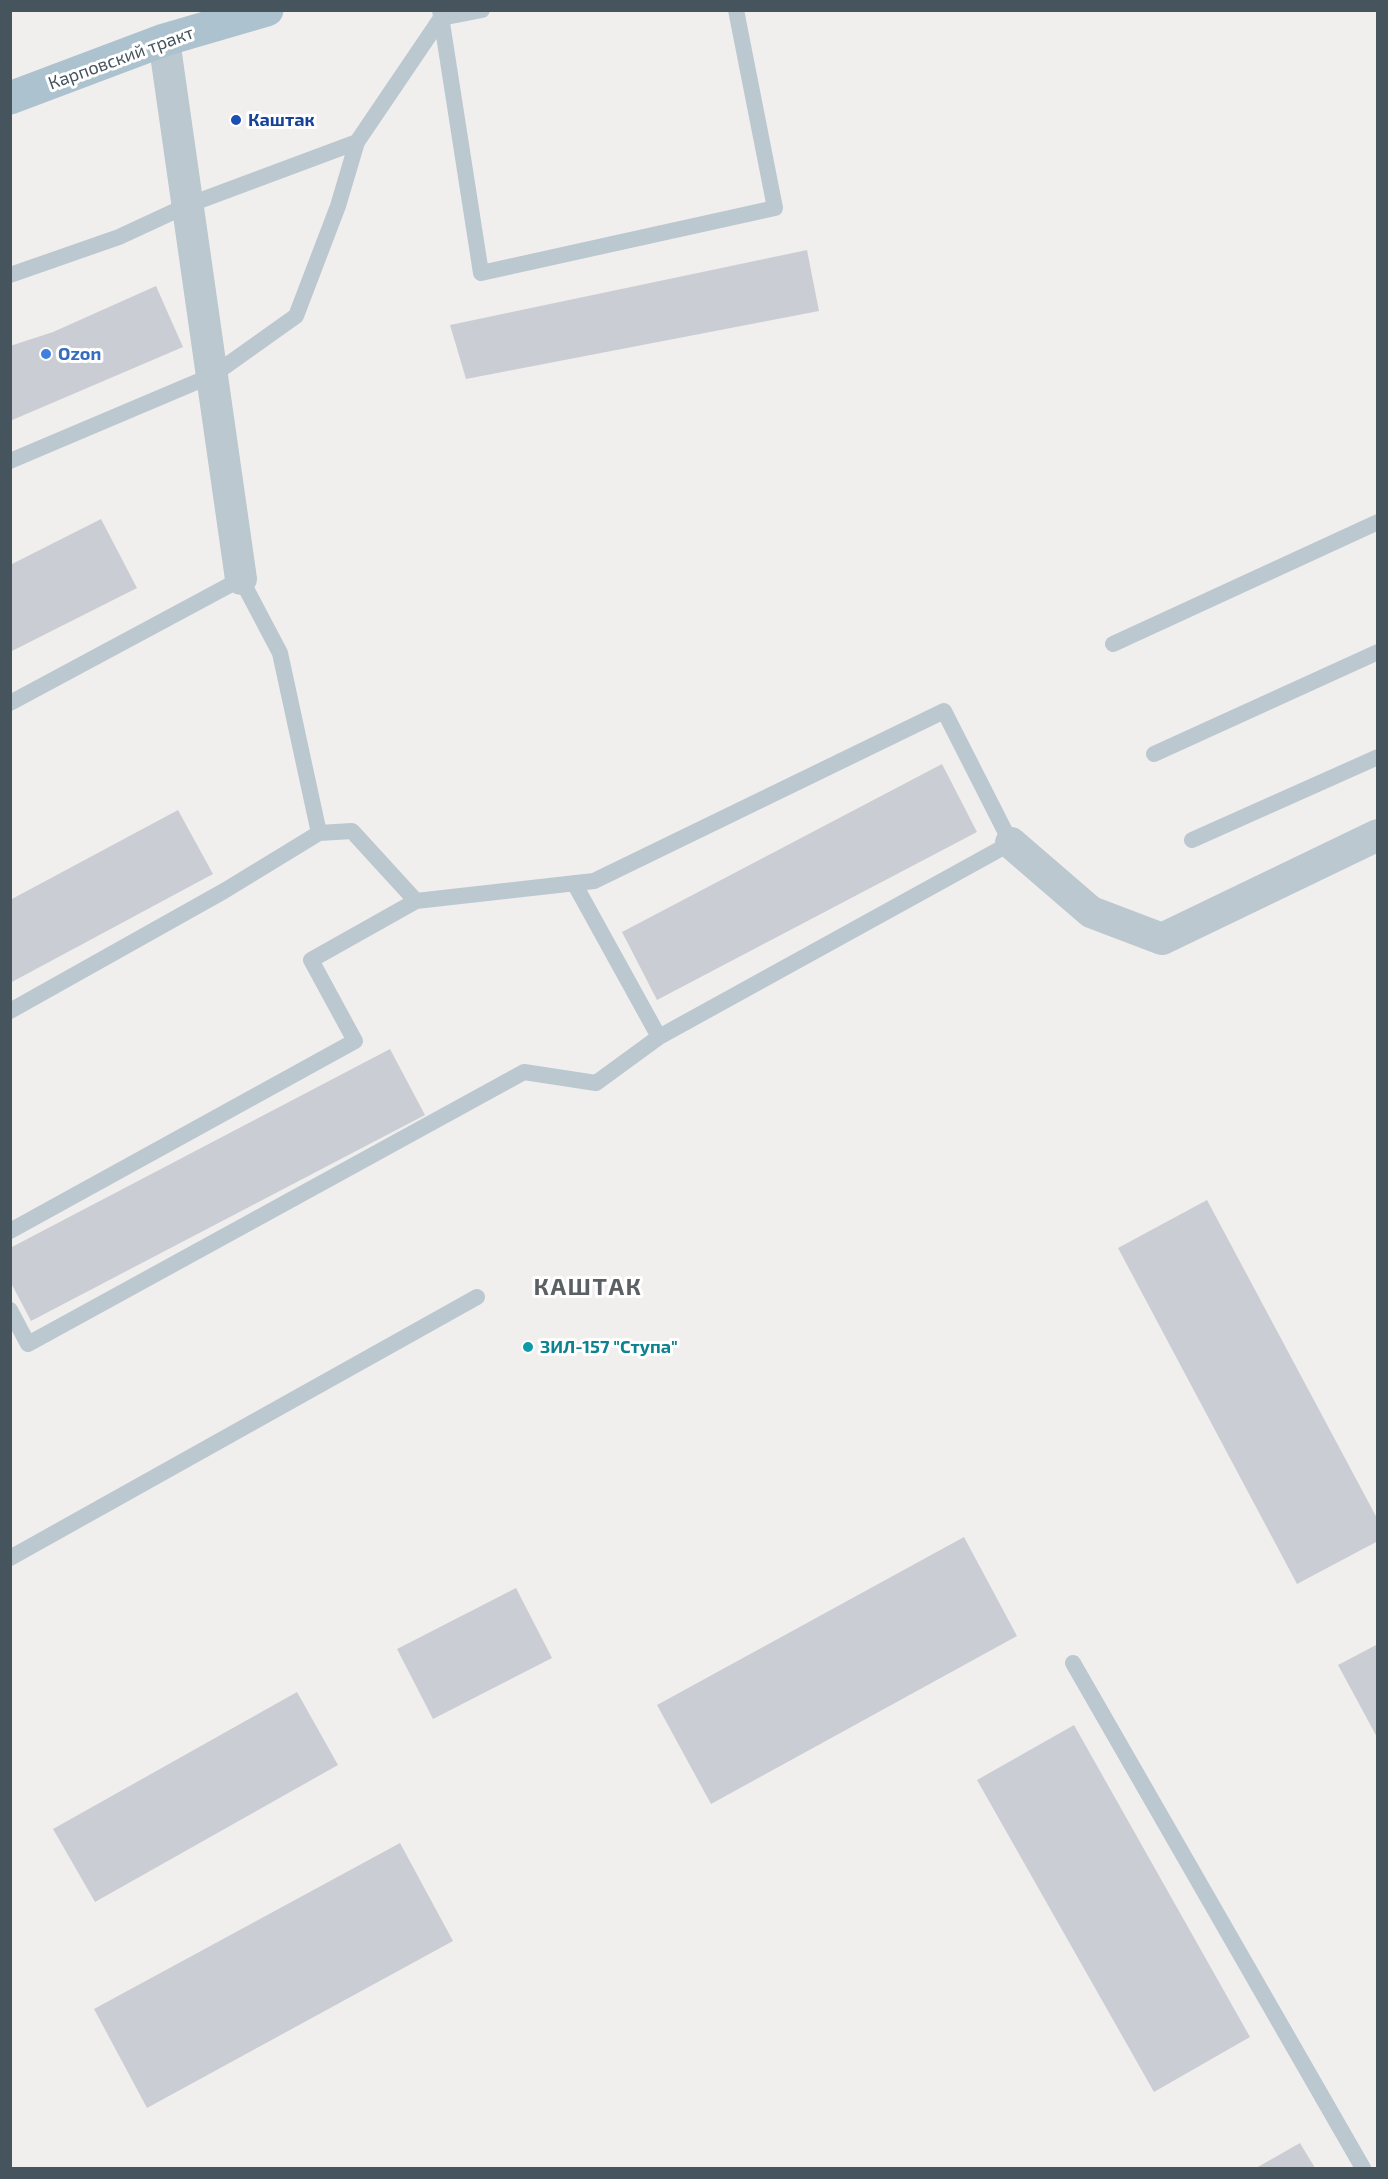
<!DOCTYPE html>
<meta charset="utf-8">
<style>
body{margin:0}
#map{position:relative;width:1388px;height:2179px;overflow:hidden;background:#f1eeee;font-family:"Exo 2",sans-serif}
canvas{display:block}
.frame{position:absolute;inset:0;border:12px solid #45545d;pointer-events:none}
</style>
<div id="map">
<canvas width="1388" height="2179"></canvas>
<div class="frame"></div>
</div>
<script>
const ctx = document.querySelector('canvas').getContext('2d');
ctx.lineJoin = 'round';
function fillPath(path, color) {
  ctx.fillStyle = color;
  ctx.fill(path, 'evenodd');
}
function stroke(path, color, width, dash) {
  ctx.strokeStyle = color;
  ctx.lineWidth = width;
  ctx.lineCap = dash ? 'butt' : 'round';
  ctx.setLineDash(dash || []);
  ctx.stroke(path);
}
function write(font, color, halo, rows, align = 'center') {
  ctx.font = font + ' "Exo 2",sans-serif';
  ctx.lineWidth = 6;
  ctx.setLineDash([]);
  ctx.textBaseline = 'middle';
  ctx.strokeStyle = halo;
  ctx.fillStyle = color;
  for (const [text, x, y, turn = 0] of rows) {
    ctx.save();
    ctx.translate(x, y);
    ctx.rotate((+turn || 0) * Math.PI / 180);
    ctx.textAlign = isNaN(turn) ? turn : align;
    if (halo) ctx.strokeText(text, 0, 0);
    ctx.fillText(text, 0, 0);
    ctx.restore();
  }
}
fillPath(new Path2D(`
 M807 250 819 311 466 379 450 325Z
 M156 286 183 347 10 421V346L53 332Z
 M101 519 137 588 10 652V565Z
 M942 764 977 832 657 1000 622 932Z
 M178 810 213 874 10 983V900Z
 M390 1049 425 1115 31 1321 10 1281V1248Z
 M1207 1200 1378 1520V1541L1297 1584 1118 1248Z
 M964 1537 1017 1636 711 1804 657 1705Z
 M516 1588 552 1658 433 1719 397 1649Z
 M1378 1644V1739L1338 1665Z
 M297 1692 338 1765 95 1902 53 1829Z
 M1074 1725 1250 2037 1154 2092 977 1780Z
 M400 1843 453 1941 147 2108 94 2009Z
 M1300 2143 1315 2168H1256Z`), '#caced4');
stroke(new Path2D(`
 M440 10 481 273 775 208 736 10
 M10 275 119 237 188 205 357 142 441 18 482 10
 M10 461 213 375 296 316 338 206 357 142
 M1113 644 1378 522
 M10 703 241 579 280 653 319 833 224 891 10 1011
 M1154 754 1378 652
 M319 833 352 831 416 901 594 881 944 711 1011 843 659 1037
 M1192 840 1378 757
 M10 1231 355 1041 311 960 416 901
 M10 1310 28 1344 524 1072 596 1083 659 1037 574 883
 M10 1558 477 1297
 M1073 1663 1363 2168`), '#bbc8cf', 16);
stroke(new Path2D(`
 M164 40 241 579
 M1011 843 1091 912 1162 939 1378 835`), '#bbc8cf', 32);
stroke(new Path2D(`
 M10 98 164 40 267 10`), '#acc2cf', 33);
for (const [x, y, r, color] of [
 [236,120,6,"#1a4fb4"],
 [46,354,6,"#3f7fe0"],
 [528,1347,6,"#0f9aa8"]
]) {
  const dot = new Path2D();
  dot.arc(x, y, r, 0, 2 * Math.PI);
  ctx.fillStyle = color;
  ctx.fill(dot);
  stroke(dot, '#fff', 2);
}
write('18px', '#45545d', '#fff', [
 ["Карповский тракт",121,58,-20]
]);
write('bold 18px', '#164399', '#fff', [
 ["Каштак",248,120]
], 'left');
write('bold 18px', '#366cbe', '#fff', [
 ["Ozon",58,354]
], 'left');
write('bold 18px', '#0d838f', '#fff', [
 ["ЗИЛ-157 \"Ступа\"",540,1347]
], 'left');
ctx.letterSpacing = '1.5px';
write('bold 24px', '#5a6064', '#fff', [
 ["КАШТАК",588,1287]
]);
ctx.letterSpacing = '0px';
</script>
